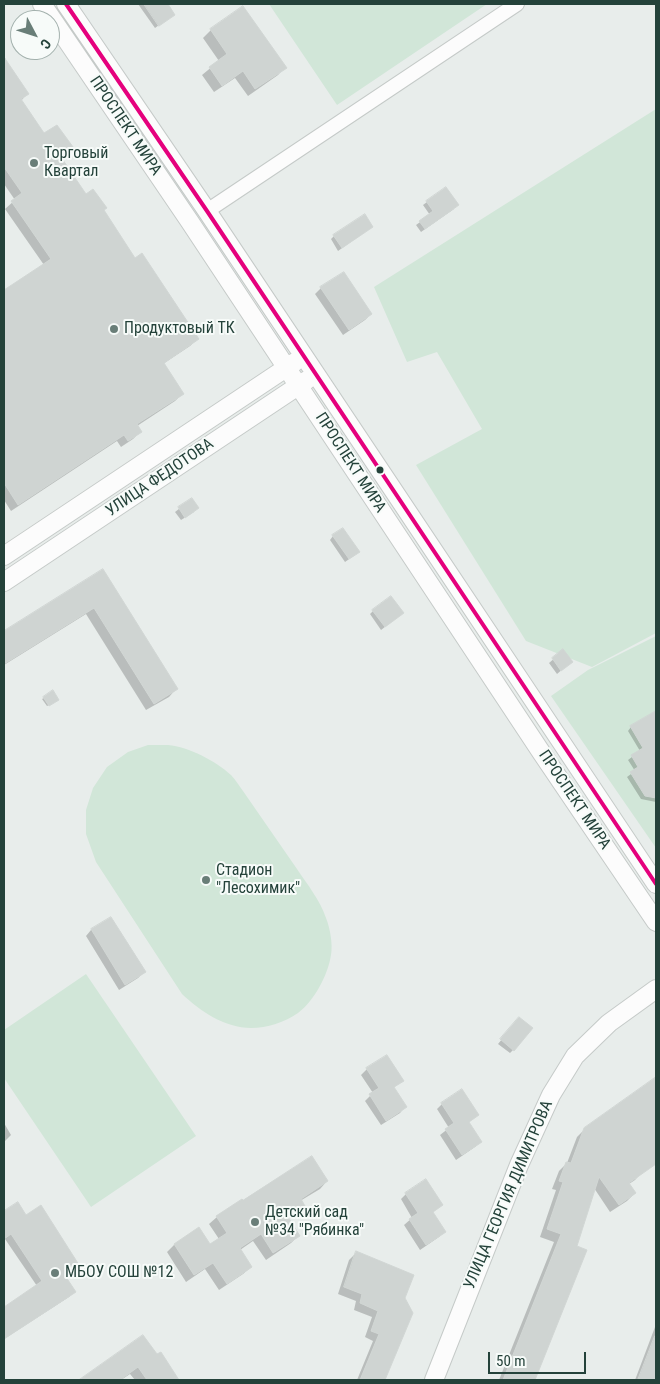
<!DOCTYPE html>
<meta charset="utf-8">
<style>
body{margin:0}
#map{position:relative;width:660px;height:1384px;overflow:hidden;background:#e8edeb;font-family:"Roboto Condensed",sans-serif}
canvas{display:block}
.frame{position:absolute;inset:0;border:5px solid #24423a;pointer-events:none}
.north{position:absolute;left:10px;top:10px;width:50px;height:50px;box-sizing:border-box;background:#f7fbf9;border:1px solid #a3b1ad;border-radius:50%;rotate:130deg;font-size:14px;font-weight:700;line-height:20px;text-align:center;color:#24423a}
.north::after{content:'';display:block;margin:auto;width:18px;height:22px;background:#697e78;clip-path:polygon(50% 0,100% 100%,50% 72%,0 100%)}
.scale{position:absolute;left:488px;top:1352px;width:98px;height:22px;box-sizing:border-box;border:2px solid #24423a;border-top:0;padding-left:6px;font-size:15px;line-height:18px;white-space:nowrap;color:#24423a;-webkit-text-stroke:4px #f7fbf9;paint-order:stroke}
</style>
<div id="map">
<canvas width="660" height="1384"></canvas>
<div class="frame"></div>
<div class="north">С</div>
<div class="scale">50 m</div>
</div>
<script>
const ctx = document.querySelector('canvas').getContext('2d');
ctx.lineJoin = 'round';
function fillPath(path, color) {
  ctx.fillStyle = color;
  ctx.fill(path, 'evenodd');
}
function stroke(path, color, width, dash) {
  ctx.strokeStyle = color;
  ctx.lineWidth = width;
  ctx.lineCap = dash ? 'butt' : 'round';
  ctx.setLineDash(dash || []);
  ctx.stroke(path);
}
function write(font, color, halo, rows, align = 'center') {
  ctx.font = font + ' "Roboto Condensed",sans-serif';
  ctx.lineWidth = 4;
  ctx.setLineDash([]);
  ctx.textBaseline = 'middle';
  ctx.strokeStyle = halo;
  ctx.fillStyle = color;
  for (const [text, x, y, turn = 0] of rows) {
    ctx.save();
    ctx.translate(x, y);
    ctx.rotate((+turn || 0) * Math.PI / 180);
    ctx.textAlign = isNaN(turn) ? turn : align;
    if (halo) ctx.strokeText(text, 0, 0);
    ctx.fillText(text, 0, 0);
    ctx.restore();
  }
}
fillPath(new Path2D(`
 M269 4H487L337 105Z
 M656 109V633L592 667 526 641 416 465 482 429 437 352 407 362 374 287Z
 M656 636V848L551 696 588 670Z
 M148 745C155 745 161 745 168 745 189 747 216 761 231 775 236 780 239 786 243 791 261 817 279 843 297 869 307 884 320 900 326 918 330 928 333 944 331 955 328 975 314 1001 298 1013 285 1022 267 1028 251 1028 225 1028 200 1011 182 994L96 862 86 834V810L93 788 107 767 128 752Z
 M86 974 196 1136 91 1207 4 1078V1030Z`), '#d1e6d8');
fillPath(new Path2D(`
 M138 4H166L174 14 155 28Z
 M243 8 285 67 278 75 248 96 235 78 214 92 202 75 219 61 203 38 211 30Z
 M4 56 6 60 5 61 27 94 21 101 44 135 74 151 62 161 85 195 103 210 135 260 197 339 190 346 163 364 182 394 175 401 137 426 140 432 133 439 121 447 117 441 11 511 4 500V292L44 265 5 209 15 200 4 184Z
 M427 202 454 209 421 232 416 225 430 215 423 205Z
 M372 227 338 251 331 239 334 236Z
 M343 273 371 314 365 320 343 335 315 294 321 288Z
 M192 499 194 512 181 520 175 512Z
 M333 536 355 555 345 562 330 540Z
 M103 571 176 689 169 697 146 710 86 614 4 665V633Z
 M373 611 399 616 381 630 370 614Z
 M563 651 571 662 557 674 549 663Z
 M44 698 56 701 47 706 42 699Z
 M656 712V802L641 799 627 777 635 771 628 760 640 751 628 731 631 727Z
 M111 919 144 972 138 978 119 990 86 936 91 930Z
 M516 1022 513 1050 510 1053 498 1044Z
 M367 1069 402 1081 393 1088 405 1107 400 1113 381 1125 365 1101 373 1093 361 1075Z
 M656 1079V1161L642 1172 635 1180 629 1184 635 1193 627 1201 610 1212 594 1188 575 1247 585 1251 534 1380H499L554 1242 540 1237 556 1190 552 1189 559 1171 567 1163 577 1137 585 1129Z
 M442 1104 477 1115 468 1123 481 1142 475 1147 456 1160 440 1135 449 1128 437 1109Z
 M4 1123 11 1135 4 1142Z
 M327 1181 320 1189 300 1201 303 1206 296 1213 287 1219 298 1236 291 1243 266 1260 253 1241 240 1250 251 1267 243 1274 219 1290 205 1269 186 1282 167 1252 174 1245 199 1229 209 1245 219 1239 209 1224 217 1217Z
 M406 1194 441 1205 432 1213 444 1232 439 1237 420 1250 404 1225 412 1218 401 1199Z
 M18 1204 26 1216 80 1268 74 1273 66 1279 74 1292 69 1297 4 1339V1308L37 1286 5 1239 4 1240V1213Z
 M356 1253 404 1298 412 1313 384 1380H357L373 1341 365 1337 372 1317 354 1310 356 1301 338 1294 349 1260Z
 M656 1325V1380H635L655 1327Z
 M143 1337 157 1356 160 1353 178 1380H135L130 1374 121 1380H81Z`), '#0003');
const building = new Path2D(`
 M144 4H168L175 15 159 26Z
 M243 6 287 68 255 89 243 71 222 86 209 67 227 54 210 29Z
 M4 57 29 94 21 99 44 133 57 125 76 151 63 160 86 194 93 189 107 208 104 210 135 258 142 253 199 339 164 363 184 394 137 424 142 432 128 441 124 435 18 505 4 483V290L51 259 11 201 22 193 4 167Z
 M446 187 459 205 425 229 419 221 433 211 426 201Z
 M365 214 373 227 342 248 333 235Z
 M344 272 372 314 349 330 320 287Z
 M192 498 199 508 185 518 178 507Z
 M343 528 360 552 349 559 332 535Z
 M103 569 178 689 154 704 94 608 4 664V631Z
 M391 596 404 613 385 627 372 610Z
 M563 649 573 662 561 671 552 658Z
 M53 690 59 700 49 706 43 697Z
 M656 711V798L645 796 630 772 638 767 631 755 643 748 630 726Z
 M111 917 146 972 125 985 91 929Z
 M519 1017 533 1028 514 1051 500 1039Z
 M387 1055 404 1081 394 1087 407 1107 386 1121 369 1094 379 1088 366 1068Z
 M656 1077V1164L629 1183 636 1193 619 1205 599 1177 577 1246 587 1250 535 1380H503L561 1234 547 1229 563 1182 559 1181 566 1162 571 1163 584 1128Z
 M462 1089 479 1115 469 1122 482 1142 462 1155 445 1129 454 1123 441 1103Z
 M312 1156 328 1181 301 1199 305 1206 288 1217 300 1236 273 1253 261 1234 240 1248 252 1267 227 1284 213 1263 194 1275 174 1244 199 1227 210 1244 227 1233 216 1216 242 1199 243 1200Z
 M426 1179 443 1205 433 1212 446 1232 426 1245 409 1219 418 1213 405 1193Z
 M18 1202 26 1215 41 1205 81 1268 66 1277 76 1292 4 1339V1307L42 1281 11 1234 4 1239V1211Z
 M356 1251 414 1275 405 1298 413 1313 385 1380H360L379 1334 371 1331 378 1311 360 1303 362 1294 344 1287Z
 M143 1335 157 1354 161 1352 179 1380H147L138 1367 120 1380H79Z
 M655 1336H656V1380H638Z`);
fillPath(building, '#cfd4d2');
stroke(building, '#d1d6d4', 1);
const minor = new Path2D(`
 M207 211 517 4`);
const tertiary = new Path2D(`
 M42 4 190 222 541 752 656 922
 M66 4 207 211 656 884
 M4 556 295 362
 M4 582 307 380
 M434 1380 519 1165 551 1095 575 1056 609 1023 656 989`);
stroke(minor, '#c5cac8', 16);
stroke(tertiary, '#c5cac8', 20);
stroke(minor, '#fcfcfc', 14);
stroke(tertiary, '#fcfcfc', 18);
stroke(new Path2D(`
 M66 4 207 211 656 884`), '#e5007d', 4);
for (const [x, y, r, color] of [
 [34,163,5,"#697e78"],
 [114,329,5,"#697e78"],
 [380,470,4.5,"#24423a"],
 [206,880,5,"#697e78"],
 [255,1222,5,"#697e78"],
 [55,1273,5,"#697e78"]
]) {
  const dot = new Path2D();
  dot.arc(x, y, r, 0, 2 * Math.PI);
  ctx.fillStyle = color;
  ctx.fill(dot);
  stroke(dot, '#f7fbf9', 2);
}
write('16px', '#24423a', '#f7fbf9', [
 ["ПРОСПЕКТ МИРА",125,126,56],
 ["ПРОСПЕКТ МИРА",350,463,57],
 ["УЛИЦА ФЕДОТОВА",160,478,-34],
 ["ПРОСПЕКТ МИРА",574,800,56],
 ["УЛИЦА ГЕОРГИЯ ДИМИТРОВА",509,1195,-67]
]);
write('16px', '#24423a', '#f7fbf9', [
 ["Торговый",44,154],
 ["Квартал",44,172],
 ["Продуктовый ТК",124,329],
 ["Стадион",216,871],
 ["\"Лесохимик\"",216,889],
 ["Детский сад",265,1213],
 ["№34 \"Рябинка\"",265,1231],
 ["МБОУ СОШ №12",65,1273]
], 'left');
</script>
